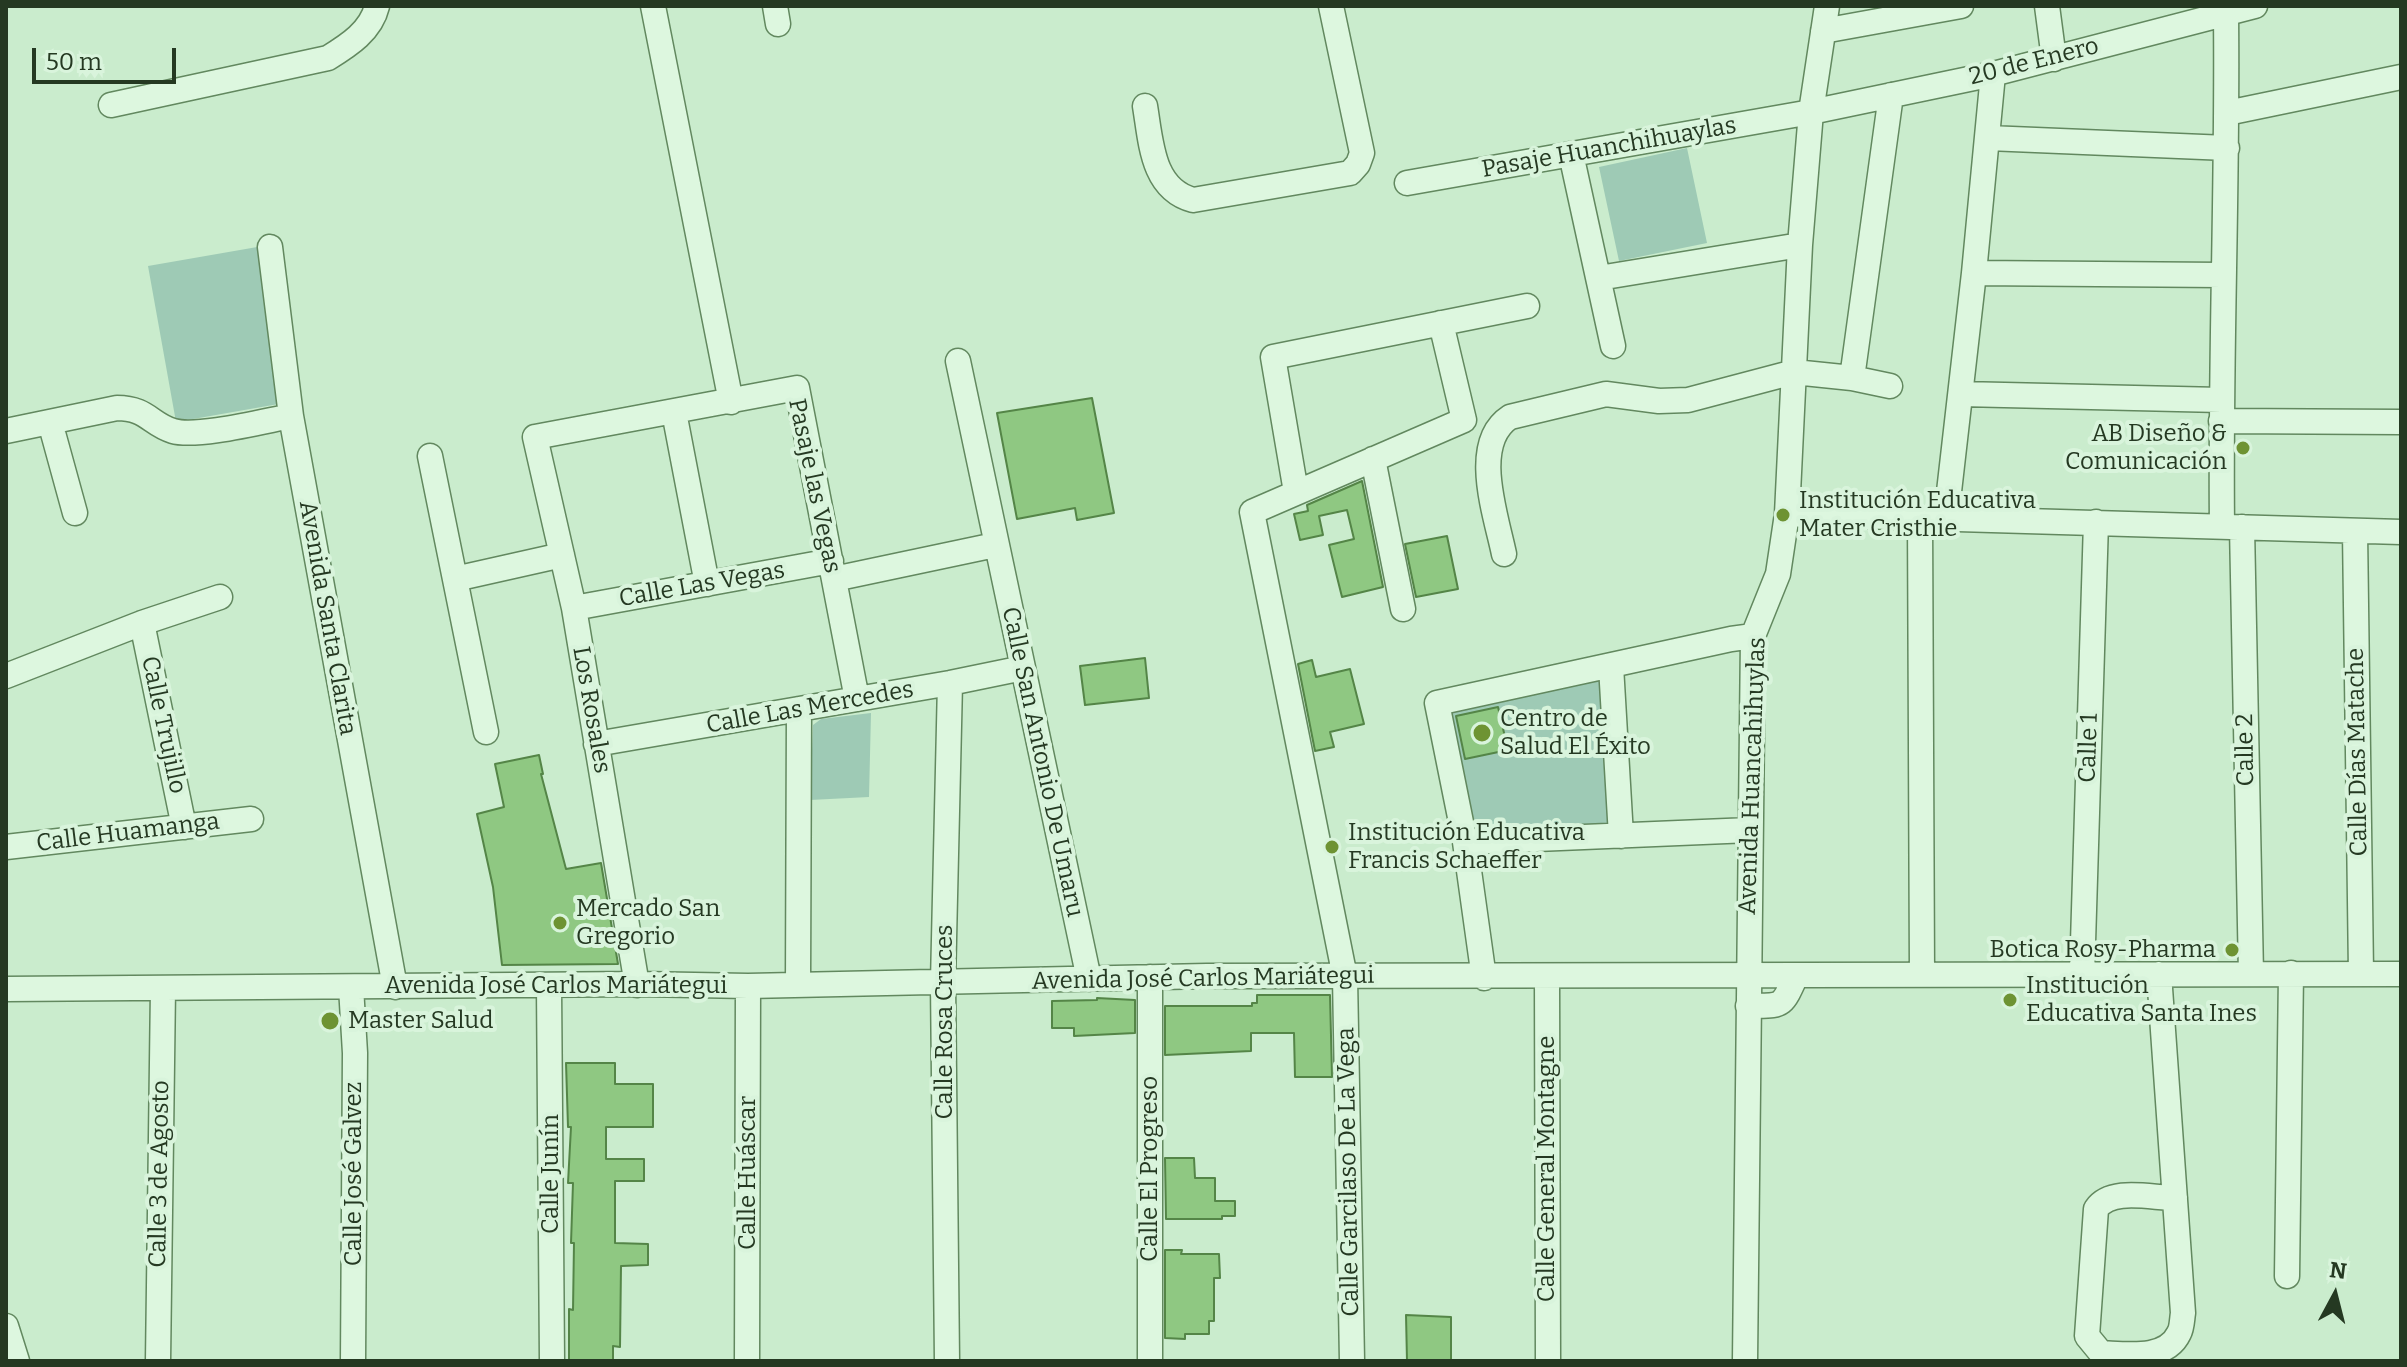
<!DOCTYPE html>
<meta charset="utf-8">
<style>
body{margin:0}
#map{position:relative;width:2407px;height:1367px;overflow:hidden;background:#caeccd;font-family:Bitter,serif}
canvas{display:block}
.frame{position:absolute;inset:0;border:8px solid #253922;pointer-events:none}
.north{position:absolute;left:2295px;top:1255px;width:80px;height:80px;-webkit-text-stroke:6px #d9f4dc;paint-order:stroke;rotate:7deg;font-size:22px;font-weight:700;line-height:32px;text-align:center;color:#253922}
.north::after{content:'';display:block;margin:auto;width:28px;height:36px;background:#253922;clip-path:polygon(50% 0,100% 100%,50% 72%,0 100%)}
.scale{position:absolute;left:32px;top:48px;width:144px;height:36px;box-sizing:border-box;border:4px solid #253922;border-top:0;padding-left:10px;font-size:24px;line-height:28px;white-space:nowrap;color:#253922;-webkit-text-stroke:6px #d9f4dc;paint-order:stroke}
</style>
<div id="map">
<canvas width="2407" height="1367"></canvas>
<div class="frame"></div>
<div class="north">N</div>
<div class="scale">50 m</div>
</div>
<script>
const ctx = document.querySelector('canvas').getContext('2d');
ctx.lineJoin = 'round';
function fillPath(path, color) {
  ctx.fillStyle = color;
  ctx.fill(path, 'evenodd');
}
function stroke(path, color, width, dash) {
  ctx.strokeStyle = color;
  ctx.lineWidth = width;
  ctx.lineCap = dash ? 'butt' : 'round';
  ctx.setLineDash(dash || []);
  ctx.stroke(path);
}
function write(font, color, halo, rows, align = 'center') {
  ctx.font = font + ' Bitter,serif';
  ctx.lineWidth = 8;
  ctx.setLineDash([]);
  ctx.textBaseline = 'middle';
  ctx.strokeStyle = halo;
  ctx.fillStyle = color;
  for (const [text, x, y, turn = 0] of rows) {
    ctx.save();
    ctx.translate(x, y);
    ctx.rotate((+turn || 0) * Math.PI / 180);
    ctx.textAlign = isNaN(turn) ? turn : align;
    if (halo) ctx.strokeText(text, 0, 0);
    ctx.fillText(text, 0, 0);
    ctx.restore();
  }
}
fillPath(new Path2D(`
 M1687 148 1707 243 1619 261 1599 167Z
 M263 246 290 402 176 422 148 266Z
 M1601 676 1613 830 1472 837 1448 711Z
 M871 713 869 797 810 800 813 725 821 719Z`), '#9ecab5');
const building = new Path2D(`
 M1092 398 1114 513 1077 520 1075 508 1017 519 997 413Z
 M1362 481 1383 587 1342 597 1329 545 1354 539 1347 510 1319 516 1323 535 1300 540 1294 514 1308 511 1307 505Z
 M1447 536 1458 589 1416 597 1405 544Z
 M1145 658 1149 698 1085 705 1080 666Z
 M1312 660 1316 677 1350 669 1364 724 1330 732 1334 747 1315 751 1298 664Z
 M1498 707 1508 750 1465 759 1456 716Z
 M539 755 543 774H541L566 869 601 863 618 964 502 965 493 887 477 814 504 807 495 764Z
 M1257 995H1330L1332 1077H1295L1294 1033H1251V1051L1165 1055V1006H1252V1003H1257Z
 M1097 998 1135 1000V1033L1074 1036V1028H1052V1001L1097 1000Z
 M566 1063H615V1084H653V1127H606V1159H644V1181H615V1243L648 1244V1265L621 1266 620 1347 613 1346V1361H569V1309L573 1310 574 1243H571L573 1183H568L571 1127H568Z
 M1165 1158H1194L1195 1178H1215V1201H1235V1216H1222V1219H1166Z
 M1165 1250H1182L1181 1254H1219L1220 1278H1214V1321H1209V1334H1185V1339L1165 1338Z
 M1406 1315 1451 1317V1361H1407Z`);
fillPath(building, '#8fc882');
stroke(building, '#548547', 2);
const minor = new Path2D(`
 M653 6 731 402
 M775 6 778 24
 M2047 6 2054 59
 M1823 31 1961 6
 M111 105 328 58C349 45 371 31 377 6
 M1145 106C1151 142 1152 189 1193 200L1350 173 1358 164 1362 153 1331 6
 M2227 113 2401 77
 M1988 138 2227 148
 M1571 154 1613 346
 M1407 183 1811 112 1993 74 2255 6
 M270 247 291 416 395 987
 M1974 273 2222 275
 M1599 278 1800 245
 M958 361 1089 979
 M1852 378 1891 95
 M1961 394 2221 400
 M674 412 707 584
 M2221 421 2401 422
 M50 422 75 513
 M6 431 117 408C147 408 150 424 173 431 197 438 264 421 291 416
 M430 456 486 732
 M1373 459 1403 609
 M1296 492 1273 357 1527 306
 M1787 514 2401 532
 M1920 517 1922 975
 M1946 518 1974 273 1993 74
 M2222 526C2220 355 2228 185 2226 15
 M2242 527 2251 974
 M2355 531 2361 973
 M1504 554C1496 515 1470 443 1510 417L1606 394 1659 401 1688 400 1794 372 1852 378 1890 386
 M455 579 562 555
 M834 579 995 545
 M574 608 831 561
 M142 623 184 827
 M1611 666 1621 836
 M6 676 142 623 220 597
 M596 744 950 683 1023 668
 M1465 842 1750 830
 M6 847 251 819
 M2159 974 2183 1313C2182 1319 2182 1328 2179 1333 2166 1361 2126 1354 2101 1353L2087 1336 2096 1209C2111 1187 2151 1198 2175 1198
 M2082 975 2096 522
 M1150 977V1361
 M1547 977 1548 1361
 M1484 978 1465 842 1437 703 1731 639 1753 636
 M798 984 799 709
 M637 985 574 608 535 437 797 388 857 699
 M351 987 355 1053 353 1361
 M549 987 552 1361
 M6 989 640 984 748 986 1207 976 2401 974
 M1748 1006C1783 1005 1781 1009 1796 976
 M2287 1276 2291 973
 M6 1326 17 1361
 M158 1361 163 988
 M747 1361 748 986
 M947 1361 943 982 950 683
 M1352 1361 1345 977 1252 512 1464 420 1441 323
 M1745 1361 1753 636 1778 574 1787 514 1800 245 1811 112 1827 6`);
stroke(minor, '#62885f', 27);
stroke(minor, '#ddf7df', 24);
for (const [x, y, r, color] of [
 [2243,448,8,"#6e9333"],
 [1783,515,8,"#6e9333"],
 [1482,733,10,"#6e9333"],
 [1332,847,8,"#6e9333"],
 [560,923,8,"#6e9333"],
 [2232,950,8,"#6e9333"],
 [2010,1000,8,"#6e9333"],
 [330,1021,10,"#6e9333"]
]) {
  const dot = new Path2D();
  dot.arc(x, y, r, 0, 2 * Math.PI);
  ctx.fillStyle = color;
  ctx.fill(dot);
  stroke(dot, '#d9f4dc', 3);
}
write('24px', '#253922', '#d9f4dc', [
 ["20 de Enero",2034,62,-14],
 ["Pasaje Huanchihuaylas",1609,148,-10],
 ["Pasaje las Vegas",814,486,78],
 ["Calle Las Vegas",702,585,-10],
 ["Avenida Santa Clarita",327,618,80],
 ["Calle Las Mercedes",810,708,-10],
 ["Los Rosales",591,710,80],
 ["Calle Trujillo",163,725,78],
 ["Calle 1",2089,748,-88],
 ["Calle 2",2246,750,-91],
 ["Calle Días Matache",2358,752,-91],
 ["Calle San Antonio De Umaru",1042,762,78],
 ["Avenida Huancahihuylas",1753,776,-88],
 ["Calle Huamanga",128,833,-7],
 ["Avenida José Carlos Mariátegui",1203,979,-1],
 ["Avenida José Carlos Mariátegui",556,986],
 ["Calle Rosa Cruces",945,1022,-90],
 ["Calle El Progreso",1150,1169,-90],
 ["Calle General Montagne",1547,1169,-90],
 ["Calle Garcilaso De La Vega",1349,1172,-91],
 ["Calle Huáscar",748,1173,-90],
 ["Calle 3 de Agosto",160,1174,-89],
 ["Calle José Galvez",354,1174,-90],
 ["Calle Junín",551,1174,-90]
]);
write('24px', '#253922', '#d9f4dc', [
 ["AB Diseño &",2227,434,"right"],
 ["Comunicación",2227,462,"right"],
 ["Institución Educativa",1799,501],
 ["Mater Cristhie",1799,529],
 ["Centro de",1500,719],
 ["Salud El Éxito",1500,747],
 ["Institución Educativa",1348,833],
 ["Francis Schaeffer",1348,861],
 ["Mercado San",576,909],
 ["Gregorio",576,937],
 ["Botica Rosy-Pharma",2216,950,"right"],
 ["Institución",2026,986],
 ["Educativa Santa Ines",2026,1014],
 ["Master Salud",348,1021]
], 'left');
</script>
